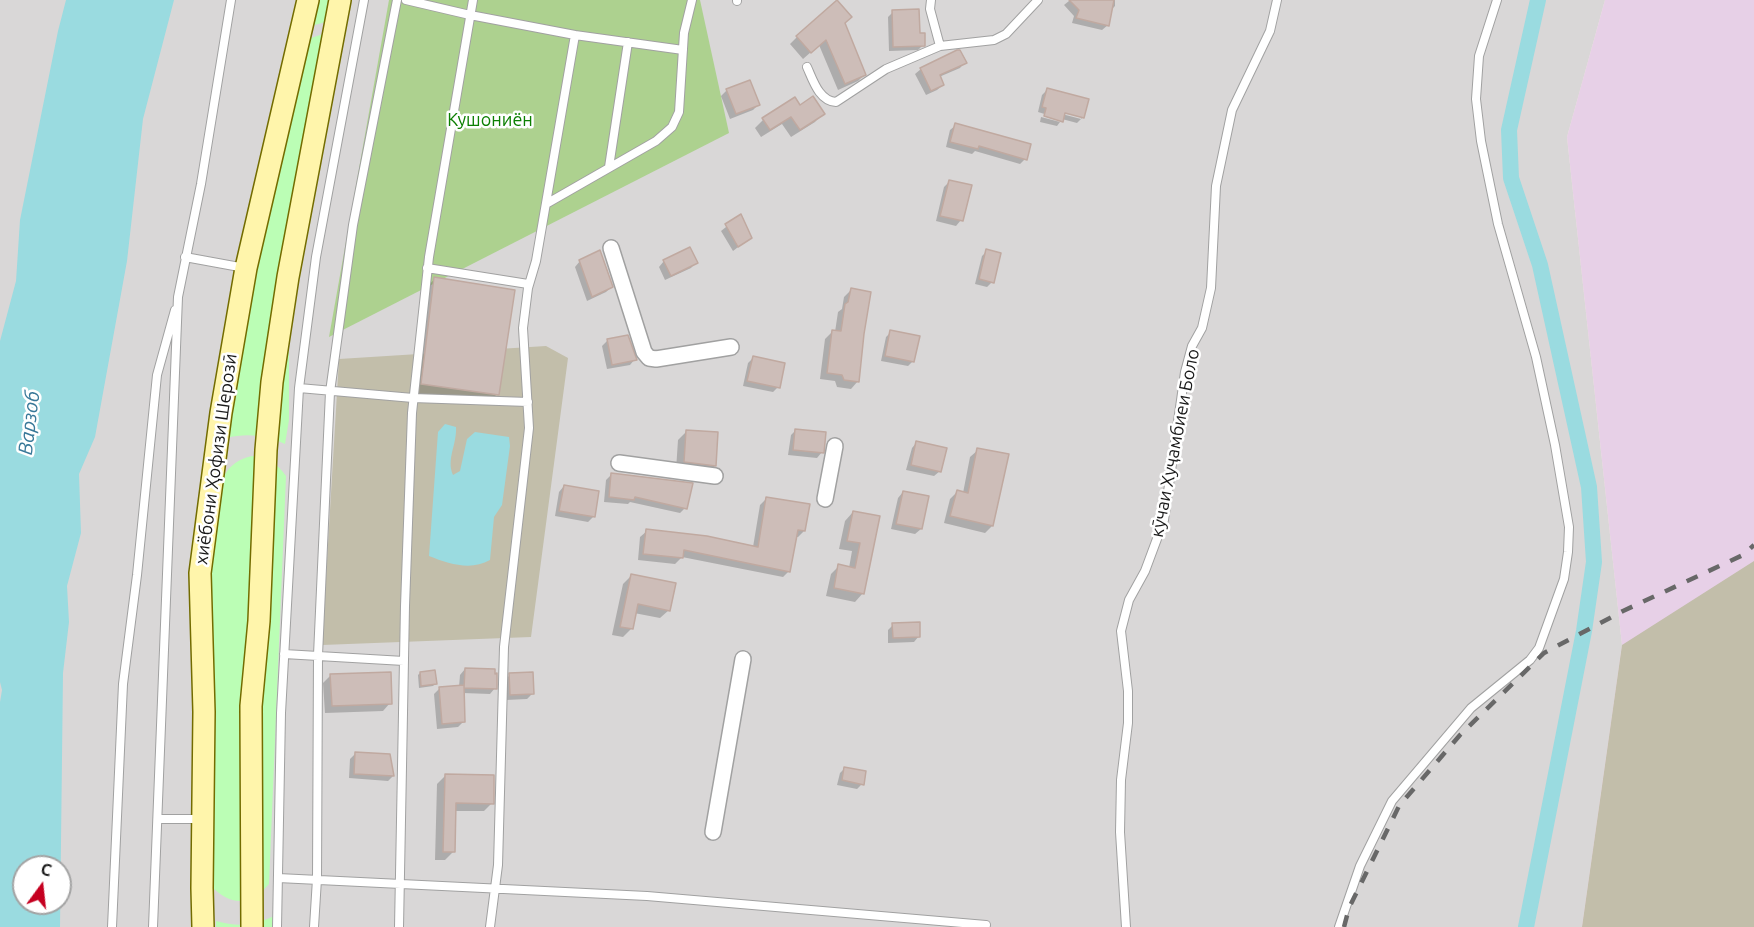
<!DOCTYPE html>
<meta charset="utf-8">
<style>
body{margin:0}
#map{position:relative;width:1754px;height:927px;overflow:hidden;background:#ede6de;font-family:Ubuntu,sans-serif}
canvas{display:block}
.north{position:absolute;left:12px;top:855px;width:60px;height:60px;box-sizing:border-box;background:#fff;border:2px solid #a3a3a3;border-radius:50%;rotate:15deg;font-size:16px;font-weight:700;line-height:24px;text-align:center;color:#1a1a1a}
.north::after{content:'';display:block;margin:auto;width:21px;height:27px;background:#c50020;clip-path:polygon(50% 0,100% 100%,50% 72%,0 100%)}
</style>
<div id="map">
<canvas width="1754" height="927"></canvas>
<div class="north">С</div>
</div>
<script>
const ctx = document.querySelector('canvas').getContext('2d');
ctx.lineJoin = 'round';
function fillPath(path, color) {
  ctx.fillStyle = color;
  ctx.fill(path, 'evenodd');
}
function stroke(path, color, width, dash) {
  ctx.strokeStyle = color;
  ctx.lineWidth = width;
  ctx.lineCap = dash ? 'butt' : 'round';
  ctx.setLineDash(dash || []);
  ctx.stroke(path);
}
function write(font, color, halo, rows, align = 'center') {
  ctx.font = font + ' Ubuntu,sans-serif';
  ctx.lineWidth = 5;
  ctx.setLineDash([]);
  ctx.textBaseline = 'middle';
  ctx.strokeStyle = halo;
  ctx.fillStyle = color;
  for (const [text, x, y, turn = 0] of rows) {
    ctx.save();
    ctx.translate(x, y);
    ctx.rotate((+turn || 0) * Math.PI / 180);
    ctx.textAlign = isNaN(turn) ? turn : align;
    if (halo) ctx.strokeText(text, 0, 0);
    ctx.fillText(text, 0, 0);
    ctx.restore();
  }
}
fillPath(new Path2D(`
 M0 0H1605L1567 137 1622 645 1582 927H0ZM24 867H60V903H24Z`), '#d9d7d7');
fillPath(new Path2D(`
 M1605 0H1754V927H1582L1622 645 1567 137Z`), '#e7d0e7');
fillPath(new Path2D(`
 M546 346 568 358 531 637 322 645 339 359Z
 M1754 561V927H1582L1622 645Z`), '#c2beaa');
fillPath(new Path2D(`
 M389 0H700L729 133 329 337Z`), '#add18f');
fillPath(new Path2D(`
 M307 0H332L326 22 307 27Z
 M326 33 289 271V420L285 444C266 435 247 433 226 438L240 324 305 40Z
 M252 456C268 458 277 463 286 476L269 884C250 906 231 907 210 885L209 577 221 481C229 466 236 460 252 456Z
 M274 916 273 927H216V921C237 927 254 926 274 916Z`), '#bbfeb5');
fillPath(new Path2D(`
 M66 0H174L143 119 127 261 95 437 79 474 81 533 67 586 69 622 63 673 60 927H0V702L2 690 0 682V341L16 281 20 220 58 31ZM24 867H60V903H24Z
 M445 424 456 427C457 445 446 459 453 475L460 471 467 439 475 432 509 437 510 446 502 505 494 517 490 560C471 571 449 564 429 556L438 432Z`), '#9adbe0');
fillPath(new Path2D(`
 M1115 0V6L1110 11 1108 25 1102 30 1072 23 1074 16 1064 5 1069 1Z
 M893 12 918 34 923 45 918 50 889 51 888 17Z
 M844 24 865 74 858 81 838 90 819 45 803 59 790 44 797 37Z
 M965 62 960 68 939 77 943 85 937 90 926 95 915 74 921 69Z
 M727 90 758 105 753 110 730 119 721 96Z
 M1047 90 1087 100 1083 117 1081 119V116L1059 110 1058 113 1081 119 1077 123 1062 119 1061 122V119L1038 112 1042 95Z
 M799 107 823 113 815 122 791 137 782 124 761 137 755 128 763 120Z
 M1041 117 1060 122 1057 126 1040 122Z
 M956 125 1025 159 1020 164 975 151 972 154 946 147 950 130Z
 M950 181 961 220 956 226 936 221 944 187Z
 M740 216 751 237 733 251 721 231Z
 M987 251 992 282 987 287 975 284 982 256Z
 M580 261 611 287 606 292 587 301 575 267Z
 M664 261 696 262 691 268 665 280 659 267Z
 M435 279 497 394 486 405 411 395 423 290Z
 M851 290 869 293 858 381 851 389 837 387 835 381 820 379 825 339 832 332H835L838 312 842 309 844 297Z
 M891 332 913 361 908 366 881 361 886 337Z
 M607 341 635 359 630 365 607 369 602 346Z
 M753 358 778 387 773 392 743 386 748 363Z
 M796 430 822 452 817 458 788 455 791 435Z
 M686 432 715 466 706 474 676 470 678 440Z
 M917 442 940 471 934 476 906 470 912 448Z
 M978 450 992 526 985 533 944 523 950 499 957 492 963 493 970 457Z
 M612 474 685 508 680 513 630 502 628 504 604 502 606 480Z
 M564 486 594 516 588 522 555 516 559 492Z
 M903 492 921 529 915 534 891 529 898 498Z
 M767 498 804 531 798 537H795L789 571 783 577 682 557 675 564 638 560 640 537 647 531 753 547 760 505Z
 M853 512 878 518 863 593 855 602 826 596 831 574 839 566 849 568 852 551 839 549 845 521Z
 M631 576 669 610 660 618 634 613 631 629 623 637 612 635 623 584Z
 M893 625 919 636 914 642 888 643V630Z
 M465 669 495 688 490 694 463 693V722L458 727 437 729 434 694 439 689 459 687 460 675Z
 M420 673 435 684 433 686 419 688 418 675Z
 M331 675 390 703 383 711 325 713 323 683Z
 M510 675 532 694 527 699 506 700 505 680Z
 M356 753 393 776 388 781 349 778 350 759Z
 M845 768 862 784 857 789 837 785 840 773Z
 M445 776 492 803 484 811H454L453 852 445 860H435L437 784Z`), '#0003');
stroke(new Path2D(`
 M1526 927 1584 631 1594 562 1589 487 1540 265 1511 178 1509 130 1538 0`), '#9adbe0', 16);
const building = new Path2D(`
 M837 0 852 17 845 23 866 75 845 84 826 40 811 53 796 36Z
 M1069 0H1114L1109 26 1076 18 1079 10Z
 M919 9 920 33H925V46L893 47 892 10Z
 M957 50H960L967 63 940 75 944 85 931 91 920 68Z
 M750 80 760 105 736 114 726 89Z
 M1047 88 1089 99 1084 118 1065 113 1063 122 1044 116 1046 108 1042 107Z
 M813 96 825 114 800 130 791 117 770 130 762 118 795 97 800 105Z
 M955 123 1031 144 1027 160 979 146 978 149 950 142Z
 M949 180 972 185 963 221 940 216Z
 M741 214 752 238 738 247 725 224Z
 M690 247 698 263 671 276 663 260Z
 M986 249 1001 253 994 283 979 279Z
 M600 250 613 287 592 297 579 260Z
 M434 277 515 290 499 395 421 384Z
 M851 288 871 292 864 334 859 382 844 380 842 375 827 373 832 330 841 331 845 304 848 302Z
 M890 330 920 336 914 362 885 356Z
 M628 335 637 360 612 365 607 339Z
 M753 356 785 363 780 388 747 381Z
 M795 429 826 432 824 453 793 450Z
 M686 430 718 432 716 466 684 462Z
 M916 441 947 448 941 472 911 465Z
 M977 448 1009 454 993 526 950 516 957 490 968 493Z
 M611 473 693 483 687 509 635 497 634 500 609 497Z
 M564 485 599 491 595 517 559 511Z
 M903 491 929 496 922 529 896 524Z
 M766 497 810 504 805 531 798 530 790 572 684 550 683 558 643 554 646 529 707 536 758 547Z
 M853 511 880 516 864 594 834 588 838 564 855 568 860 543 847 541Z
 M631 574 676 583 670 611 638 604 633 629 620 627Z
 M920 622V637L893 638 892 623Z
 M465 668 495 669V674L497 673V689L464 688Z
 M435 670 437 684 421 686 420 672Z
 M391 672 392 704 332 706 330 674Z
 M533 672 534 694 510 695 509 673Z
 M464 685 465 722 442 724 439 687Z
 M355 752 390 754 394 776 354 774Z
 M844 767 866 771 864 785 842 780Z
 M445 774 494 775V804L456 803 455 852H443Z`);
fillPath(building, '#cdbdb8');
stroke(building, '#c0a9a0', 1.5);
const lane = new Path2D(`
 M406 0 470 15 575 35 536 261 528 288 523 328 529 428 504 647 498 865 490 927
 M737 0V1
 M931 0 930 9 940 46
 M575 35 683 50
 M807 67C813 80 819 101 836 102L886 69 940 46 994 40 1006 34 1038 0
 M609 167 628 42
 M546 204 656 141 672 127 679 112 684 33 692 0
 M185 257 245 268
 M427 268 528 284
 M299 388 413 398 528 402
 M284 654 404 661
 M158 819H201
 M278 878 647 896 986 925
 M112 927 123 684 137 575 157 375 175 310
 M153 927 178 297 201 184 231 0
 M277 927 281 713 299 388 316 257 364 0
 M314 927 317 879 318 655 330 392 353 225 397 0
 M399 927 405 606 412 413 429 257 473 0
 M1126 927 1120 832 1121 780 1128 723V691L1121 631 1129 600 1145 571 1164 520 1185 372 1192 346 1202 328 1211 288 1216 186 1232 110 1270 31 1277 0
 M1339 927 1360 866 1392 801 1471 708 1530 660 1539 648 1564 579 1568 552 1569 527 1555 445 1536 357 1498 224 1481 141 1476 99 1479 56 1497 0`);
const street = new Path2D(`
 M611 248 644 352 649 358 656 359 731 347
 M619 463 715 476
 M825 499 835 446
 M713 832 743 659`);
const secondary = new Path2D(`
 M203 927 202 888 204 712 200 573 221 413 246 268 308 0
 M252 927 251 706 259 621 266 450 272 382 288 277 340 0`);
stroke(lane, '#a1a1a1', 10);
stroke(street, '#a1a1a1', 18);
stroke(secondary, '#736c00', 24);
stroke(lane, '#fff', 8);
stroke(street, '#fff', 15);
stroke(secondary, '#fff5ab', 21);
stroke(new Path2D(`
 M1344 927 1349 908 1399 806 1460 735 1544 653 1623 611 1743 555 1754 545`), '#686868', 4.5, [12, 12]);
write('18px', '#0c7f02', '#fff', [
 ["Кушониён",490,120]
]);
write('18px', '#1a1a1a', '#fff', [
 ["кӯчаи Хуҷамбиеи Боло",1175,443,-79],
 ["хиёбони Ҳофизи Шерозӣ",216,459,-82]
]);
write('italic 20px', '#397999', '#fff', [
 ["Варзоб",29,423,-83]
]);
</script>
